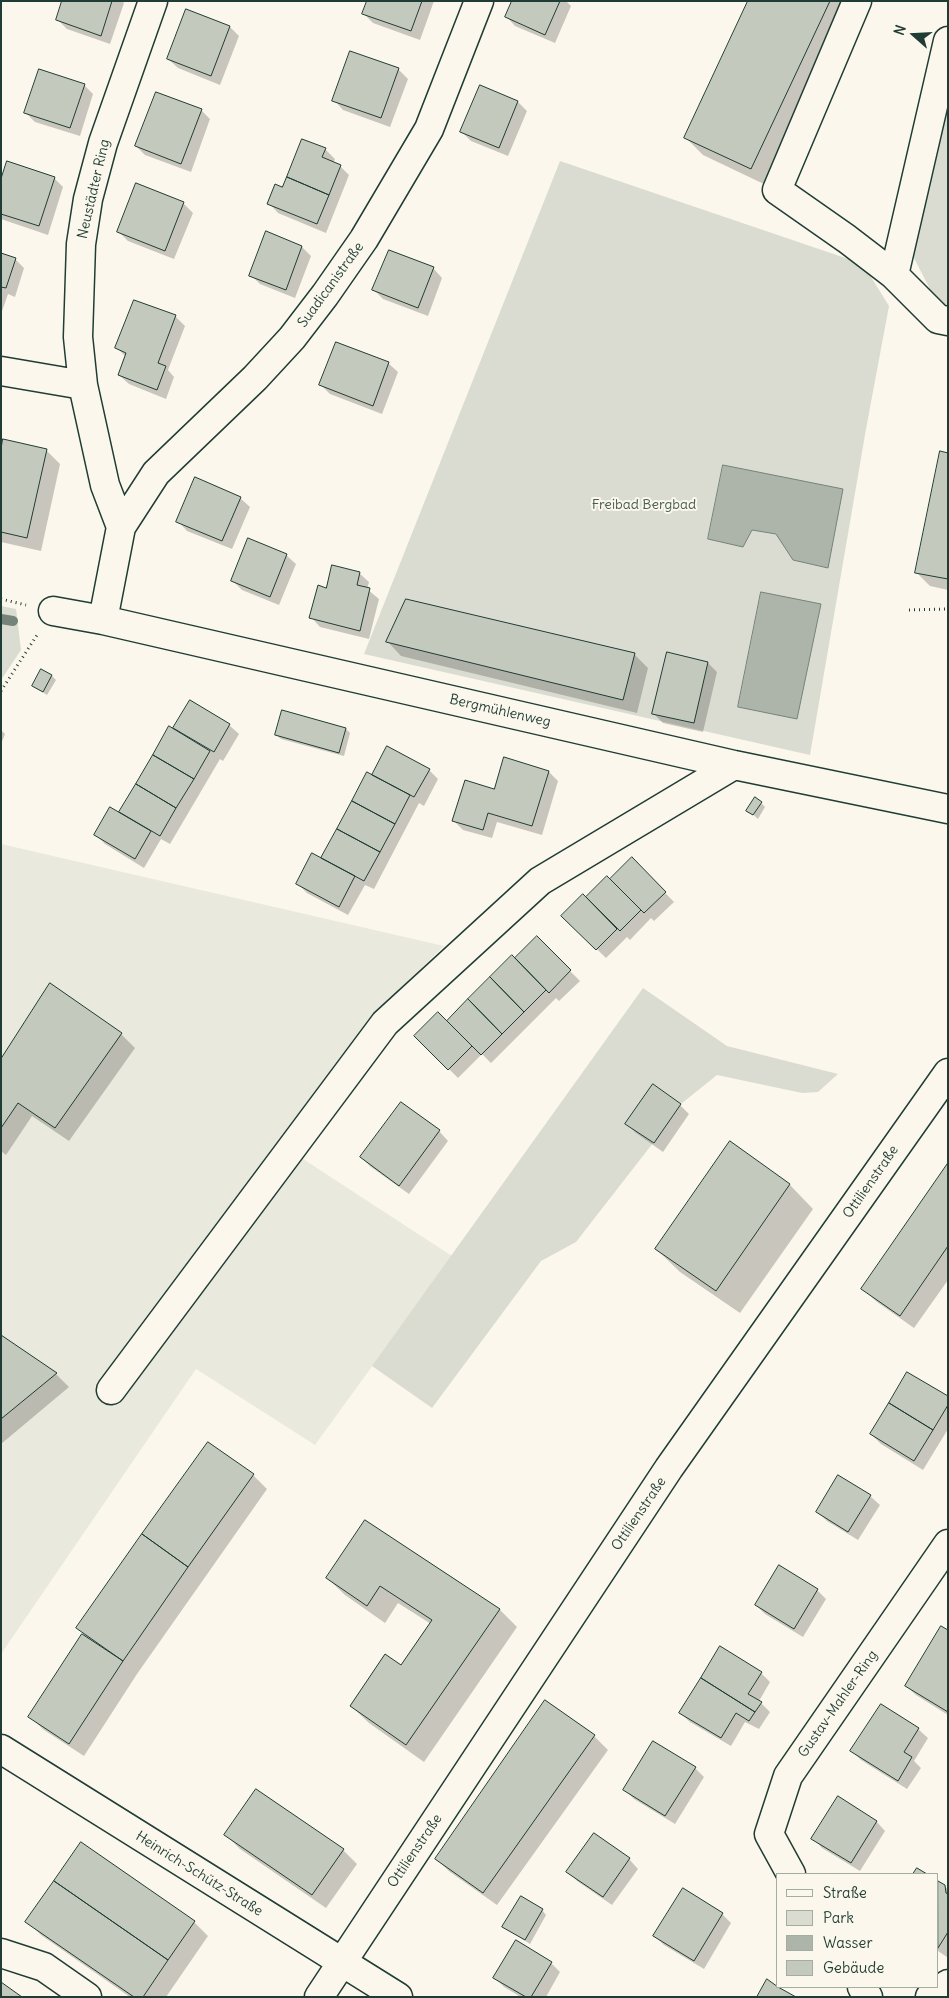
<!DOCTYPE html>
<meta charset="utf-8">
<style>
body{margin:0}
#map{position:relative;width:949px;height:1998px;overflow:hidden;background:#fbf7ec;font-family:Delius,sans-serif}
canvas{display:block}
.frame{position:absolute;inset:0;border:2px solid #1f3d34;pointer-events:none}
.legend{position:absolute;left:776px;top:1873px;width:162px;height:115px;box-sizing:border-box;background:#fbf7ec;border:1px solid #a3ada2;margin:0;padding:6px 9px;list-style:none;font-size:15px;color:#1f3d34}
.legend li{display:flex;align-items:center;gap:10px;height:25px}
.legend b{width:25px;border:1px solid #a3ada2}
.north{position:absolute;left:889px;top:10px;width:50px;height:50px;-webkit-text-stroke:4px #fbf7ec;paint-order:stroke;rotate:289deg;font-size:14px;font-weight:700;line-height:20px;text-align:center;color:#1f3d34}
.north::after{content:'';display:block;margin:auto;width:18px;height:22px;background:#1f3d34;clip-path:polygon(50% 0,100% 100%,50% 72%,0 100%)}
</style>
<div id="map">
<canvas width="949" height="1998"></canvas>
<div class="frame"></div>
<ul class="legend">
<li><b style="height:6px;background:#fbf7ec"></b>Straße</li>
<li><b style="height:14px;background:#dbdcd1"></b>Park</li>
<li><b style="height:14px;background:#adb4aa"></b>Wasser</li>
<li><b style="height:14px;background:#c4c9be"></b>Gebäude</li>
</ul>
<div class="north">N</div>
</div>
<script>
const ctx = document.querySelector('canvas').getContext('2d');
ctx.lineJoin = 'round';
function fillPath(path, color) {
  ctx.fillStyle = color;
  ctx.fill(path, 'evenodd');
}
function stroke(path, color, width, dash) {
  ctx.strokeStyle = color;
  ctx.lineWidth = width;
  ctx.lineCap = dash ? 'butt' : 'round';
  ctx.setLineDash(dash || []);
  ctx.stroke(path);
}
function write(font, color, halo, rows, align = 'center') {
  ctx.font = font + ' Delius,sans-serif';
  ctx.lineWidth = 4;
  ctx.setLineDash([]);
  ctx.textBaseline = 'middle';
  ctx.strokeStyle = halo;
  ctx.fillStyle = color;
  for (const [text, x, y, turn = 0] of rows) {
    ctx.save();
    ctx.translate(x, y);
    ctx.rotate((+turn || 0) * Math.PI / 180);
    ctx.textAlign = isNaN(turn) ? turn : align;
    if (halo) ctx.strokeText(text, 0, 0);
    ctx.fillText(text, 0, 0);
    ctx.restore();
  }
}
fillPath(new Path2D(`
 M1 844 444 946 367 1021 277 1142 452 1256 315 1445 196 1369 1 1654Z`), '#eae9de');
fillPath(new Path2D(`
 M948 98V306L937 303 913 256Z
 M560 161 863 264 889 306 866 429 810 755 364 654Z
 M1 606 16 609 21 650 1 680Z
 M643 988 727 1046 838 1074 818 1092 802 1093 717 1075 681 1104 653 1084 626 1124 653 1143 576 1242 541 1261 432 1408 372 1366Z`), '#dbdcd1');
const water = new Path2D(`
 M723 465 843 489 828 568 793 560 776 534 752 530 743 547 708 539Z
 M761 592 821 604 797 719 738 707Z`);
fillPath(water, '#adb4aa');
stroke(water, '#74847b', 1);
fillPath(new Path2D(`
 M64 1H122L124 3 110 44 67 29 58 20Z
 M368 1H434L420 40 373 23 364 14Z
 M513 1H566L571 6 555 43 515 26 506 16Z
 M750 1H855L768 186 703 155 685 137Z
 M187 11 230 27 239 36 220 85 178 68 168 59Z
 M398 69 408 79 390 127 343 110 334 100Z
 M84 85 93 94 80 136 35 122 26 113Z
 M481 87 518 102 527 111 508 156 471 141 462 132Z
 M201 110 210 119 191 172 145 155 136 146Z
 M325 149 335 159 333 163 340 166 349 175 326 233 278 213 269 203Z
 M54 178 63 187 48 235 1 219V183Z
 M183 203 193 213 174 259 128 241 119 232Z
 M267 233 302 247 311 256 295 298 260 284 251 275Z
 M1 254 15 259 24 268 15 297 8 294 1 314Z
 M433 268 442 278 428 316 383 299 374 290Z
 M175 316 185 326 168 370 174 377 166 399 129 384 119 375 126 357 117 348Z
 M388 363 398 372 382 414 330 394 321 385Z
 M46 450 60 464 41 551 1 542V454Z
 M948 454V590L930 586 916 572Z
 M240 498 250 507 232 549 187 531 178 521Z
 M286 555 296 564 279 605 242 590 233 581Z
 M359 573 369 582 367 589 379 599 369 639 320 627 311 617 327 589Z
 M388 642 634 654 648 668 637 713 401 656Z
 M708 663 717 672 703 732 663 723 653 713Z
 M52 676 56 680 47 695 33 686Z
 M190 702 229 725 239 734 223 761 220 759 170 844 161 839 144 868 105 844 96 835 120 814 170 728 173 730Z
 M346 729 350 733 344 756 281 739 276 735Z
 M1 730 5 734 1 744Z
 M504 759 549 772 558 781 542 835 497 822 492 838 463 830 454 821 495 790Z
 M429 770 438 779 424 806 419 803 374 889 365 885 348 915 307 893 298 884 322 860 372 776Z
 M761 803 765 807 758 819 748 810Z
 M632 859 674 902 654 921 651 918 630 940 627 937 606 958 563 916 586 899 607 877 610 880Z
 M537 938 580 981 559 1001 556 998 491 1063 482 1054 458 1078 416 1036 447 1022 512 957 515 960Z
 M50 985 121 1034 135 1048 69 1141 32 1116 6 1155 1 1151V1062Z
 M401 1104 439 1131 448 1141 409 1194 371 1167 361 1157Z
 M680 1105 689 1114 663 1152 636 1133 627 1124Z
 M730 1143 790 1185 813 1209 740 1313 680 1272 656 1249Z
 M948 1165V1280L914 1328 877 1302 863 1289Z
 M1 1337 56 1374 69 1387 1 1444Z
 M948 1397V1429L923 1470 881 1444 871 1434Z
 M208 1443 253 1475 267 1489 137 1674 84 1756 44 1730 30 1717 84 1634 78 1628Z
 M870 1496 880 1505 858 1540 827 1521 818 1512Z
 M366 1521 500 1610 517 1627 424 1762 369 1723 351 1706 401 1667 431 1624 398 1603 385 1623 345 1595 327 1578Z
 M817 1590 826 1599 803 1637 765 1614 756 1605Z
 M948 1632V1715L916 1695 906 1686Z
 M761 1673 770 1682 759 1701 770 1712 759 1729 745 1722 731 1746 690 1722 680 1713Z
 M881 1705 918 1729 928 1738 914 1761 921 1768 907 1789 861 1760 852 1751Z
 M594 1736 608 1750 497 1905 450 1872 436 1859Z
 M695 1768 704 1777 675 1824 634 1799 625 1790Z
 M256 1790 343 1850 357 1864 326 1908 240 1849 226 1835Z
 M876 1821 885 1831 860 1871 822 1848 813 1838Z
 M629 1859 638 1869 612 1905 577 1881 568 1871Z
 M938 1882 948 1889 947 1957 938 1951Z
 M542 1910 546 1915 530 1944 504 1927Z
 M722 1914 731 1923 704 1969 664 1945 655 1936Z
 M27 1921 194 1922 208 1936 166 1997H130L41 1935Z
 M551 1963 560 1972 546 1997H521L504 1987 495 1978Z`), '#0003');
stroke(new Path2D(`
 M1 619 13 621`), '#74847b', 10);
const building = new Path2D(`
 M62 1H112L101 36 56 20Z
 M367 1H422L411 31 362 14Z
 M512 1H560L545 35 505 17Z
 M748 1H830L751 169 684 138Z
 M186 9 230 26 211 76 167 59Z
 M350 51 399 68 381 118 332 101Z
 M39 69 85 84 70 128 24 113Z
 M480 85 518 101 499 148 460 132Z
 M156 92 202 109 181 164 135 146Z
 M302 139 326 148 322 157 341 165 329 195 287 177Z
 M7 161 55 177 39 226 1 214V179Z
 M287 177 329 195 317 224 267 204 275 184 282 187Z
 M136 183 184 202 165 251 117 232Z
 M266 231 302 246 286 290 249 276Z
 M389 250 434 267 418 308 372 290Z
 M1 253 16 258 6 288 1 287Z
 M134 300 176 315 158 363 166 366 157 390 118 375 126 353 115 348Z
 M336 342 389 362 373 406 319 385Z
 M3 439 47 449 27 538 1 532V449Z
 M940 451 948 453V579L915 573Z
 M195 477 241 497 222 541 176 522Z
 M248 538 287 554 270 597 231 581Z
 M332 565 360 572 357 585 370 588 360 631 309 618 318 585 326 588Z
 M406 599 635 653 623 700 386 642Z
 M667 652 708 662 694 723 652 714Z
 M41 669 52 675 43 692 32 686Z
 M190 700 230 724 214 752 173 728Z
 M282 710 346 728 339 753 275 735Z
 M169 726 210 751 194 779 153 755Z
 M387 746 430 769 414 797 372 775Z
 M153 755 194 779 176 808 136 784Z
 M504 757 549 771 532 826 488 813 483 830 452 821 465 780 494 789Z
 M367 772 410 795 395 824 352 801Z
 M136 784 176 808 160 836 119 812Z
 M755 797 762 802 753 815 746 811Z
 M352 801 395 824 380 852 337 829Z
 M110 807 151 831 135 859 94 835Z
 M337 829 380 852 364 881 321 858Z
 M312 853 355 876 339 907 296 884Z
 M632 857 666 892 644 913 610 879Z
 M607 876 641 910 620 931 586 897Z
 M583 894 617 929 596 950 561 916Z
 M537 936 571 970 549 993 515 958Z
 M512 955 546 990 524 1012 490 977Z
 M490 977 524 1012 502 1034 468 999Z
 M50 983 122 1033 55 1128 18 1103 1 1128V1059Z
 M468 999 502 1034 481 1055 447 1021Z
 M438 1012 472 1046 448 1070 414 1036Z
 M653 1084 681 1104 654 1143 625 1124Z
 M401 1102 440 1130 399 1186 360 1157Z
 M730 1141 790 1184 716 1291 655 1249Z
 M948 1163V1246L900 1316 861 1289Z
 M1 1335 57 1373 1 1419Z
 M907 1372 948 1396V1405L933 1430 889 1403Z
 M889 1403 933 1430 914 1461 870 1434Z
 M208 1442 254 1474 188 1567 142 1534Z
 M838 1475 871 1495 848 1532 816 1512Z
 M365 1520 500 1609 406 1745 350 1706 385 1654 401 1665 432 1620 380 1586 367 1606 326 1578Z
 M142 1534 188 1567 123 1661 76 1628Z
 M779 1565 818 1589 794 1629 755 1605Z
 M941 1626 948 1630V1712L905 1686Z
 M82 1634 123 1661 69 1744 28 1717Z
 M720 1646 762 1672 748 1694 762 1702 755 1712 701 1678Z
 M701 1678 755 1712 749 1721 736 1713 721 1738 679 1713Z
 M545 1700 595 1735 483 1893 435 1859Z
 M881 1704 919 1728 904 1752 912 1757 898 1781 850 1751Z
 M653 1741 696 1767 665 1816 623 1790Z
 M256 1789 344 1849 312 1895 224 1835Z
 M838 1796 877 1821 851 1863 811 1839Z
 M594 1833 630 1858 603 1897 566 1872Z
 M81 1842 195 1921 168 1960 54 1881Z
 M917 1868 927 1874H913Z
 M54 1881 168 1960 143 1997H134L25 1922Z
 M938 1881 945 1885 946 1893 948 1894V1932L938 1948Z
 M683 1888 723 1913 694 1961 653 1936Z
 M521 1896 543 1909 525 1940 502 1927Z
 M516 1940 552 1962 531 1997H526L493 1978Z
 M767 1979 778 1987 796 1997H757Z
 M1 1982 22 1997H1Z`);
fillPath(building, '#c4c9be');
stroke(building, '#1f3d34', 1);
const minor = new Path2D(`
 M857 1 777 190 847 239 894 275 938 319 948 321
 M894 275 948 41
 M1 371 83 385
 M121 527 156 473 255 378 292 338 325 295 364 239 429 129 479 1
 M53 611 103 620 734 765 948 809
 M103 620 121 527 105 485 83 385 78 337 81 244 88 199 103 143 153 1
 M111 1390 385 1023 540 881 734 765
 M1 1749 398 1997
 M791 1874 769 1834 788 1776 948 1544
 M1 1953 44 1967 87 1997
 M862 1987 868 1997
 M319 1997 669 1468 948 1073
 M930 1997 948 1984`);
stroke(minor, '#1f3d34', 31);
stroke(new Path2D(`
 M1 599 26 605
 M909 610 948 609
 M1 691 37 635`), '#1f3d34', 3, [1, 4]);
stroke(minor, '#fbf7ec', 28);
write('14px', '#1f3d34', '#fbf7ec', [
 ["Neustädter Ring",94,189,-77],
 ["Suadicanistraße",331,285,-54],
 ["Bergmühlenweg",500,711,13],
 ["Ottilienstraße",871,1182,-55],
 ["Ottilienstraße",639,1514,-56],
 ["Gustav-Mahler-Ring",838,1704,-55],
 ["Ottilienstraße",415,1851,-56],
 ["Heinrich-Schütz-Straße",199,1874,32]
]);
write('14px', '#455d53', '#fbf7ec', [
 ["Freibad Bergbad",644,505]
]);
</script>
